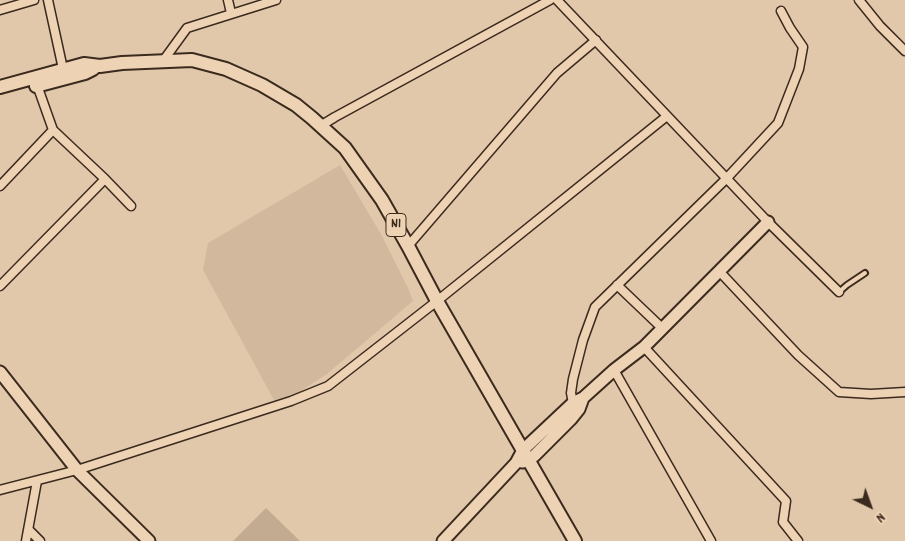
<!DOCTYPE html>
<style>
body{margin:0}
#map{position:relative;width:905px;height:541px;overflow:hidden;background:#e2c8ab;font-family:Dekko,sans-serif}
canvas{display:block}
.north{position:absolute;left:845px;top:481px;width:50px;height:50px;-webkit-text-stroke:4px #edd2b4;paint-order:stroke;rotate:138deg;font-size:14px;font-weight:700;line-height:20px;text-align:center;color:#3b2a1e}
.north::after{content:'';display:block;margin:auto;width:18px;height:22px;background:#3b2a1e;clip-path:polygon(50% 0,100% 100%,50% 72%,0 100%)}
</style>
<div id="map">
<canvas width="905" height="541"></canvas>
<div class="north">N</div>
</div>
<script>
const ctx = document.querySelector('canvas').getContext('2d');
ctx.lineJoin = 'round';
function fillPath(path, color) {
  ctx.fillStyle = color;
  ctx.fill(path, 'evenodd');
}
function stroke(path, color, width, dash) {
  ctx.strokeStyle = color;
  ctx.lineWidth = width;
  ctx.lineCap = dash ? 'butt' : 'round';
  ctx.setLineDash(dash || []);
  ctx.stroke(path);
}
function write(font, color, halo, rows, align = 'center') {
  ctx.font = font + ' Dekko,sans-serif';
  ctx.lineWidth = 5;
  ctx.setLineDash([]);
  ctx.textBaseline = 'middle';
  ctx.strokeStyle = halo;
  ctx.fillStyle = color;
  for (const [text, x, y, turn = 0] of rows) {
    ctx.save();
    ctx.translate(x, y);
    ctx.rotate((+turn || 0) * Math.PI / 180);
    ctx.textAlign = isNaN(turn) ? turn : align;
    if (halo) ctx.strokeText(text, 0, 0);
    ctx.fillText(text, 0, 0);
    ctx.restore();
  }
}
fillPath(new Path2D(`
 M340 165 382 236 408 288 413 301 327 374 296 394 274 400 203 270 208 243Z`), '#d2b99e');
fillPath(new Path2D(`
 M266 508 300 541H233Z`), '#c3ab91');
const lane = new Path2D(`
 M839 292 847 285 865 273`);
const street = new Path2D(`
 M48 0 63 69
 M228 0 231 13
 M557 0 768 222 839 292
 M859 0 880 26 905 51
 M0 10 34 0
 M163 61 187 28 276 0
 M37 85 53 130 105 179 131 206
 M322 125 335 117 550 0
 M0 186 53 130
 M408 246 557 73 596 40
 M719 271 798 355 839 392 871 394 905 392
 M617 285 662 328
 M0 286 105 179
 M644 347 786 501 783 522 798 541
 M614 370 711 541
 M576 406 573 403 571 393 573 379 583 340 595 307 726 179 778 123 799 69 803 47 790 28 781 11
 M0 490 77 470 291 401 328 386 437 301 667 116
 M29 530 40 541
 M26 541 37 481`);
const secondary = new Path2D(`
 M0 372 77 470 149 541
 M522 462 528 461 535 455 571 419 579 409 583 398
 M443 541 516 463 523 450 573 403 583 398 614 370 644 347 768 222`);
const primary = new Path2D(`
 M36 86 85 73 93 69
 M0 87 84 64 100 66 122 63 192 60 226 69 262 85 296 105 312 118 345 148 382 200 408 246 437 301 575 541`);
stroke(lane, '#3b2a1e', 8);
stroke(street, '#3b2a1e', 11);
stroke(secondary, '#3b2a1e', 15);
stroke(primary, '#3b2a1e', 16);
stroke(lane, '#edd2b4', 4);
stroke(street, '#edd2b4', 8);
stroke(secondary, '#edd2b4', 11);
stroke(primary, '#edd2b4', 12);
for (const [x, y, w] of [
 [396,225,20]
]) {
  const box = new Path2D();
  box.roundRect(x - w / 2, y - 11.5, w, 23, 4);
  ctx.fillStyle = '#edd2b4';
  ctx.fill(box);
  stroke(box, '#3b2a1e', 1);
}
write('bold 14px', '#3b2a1e', null, [
 ["N1",396,225]
]);
</script>
